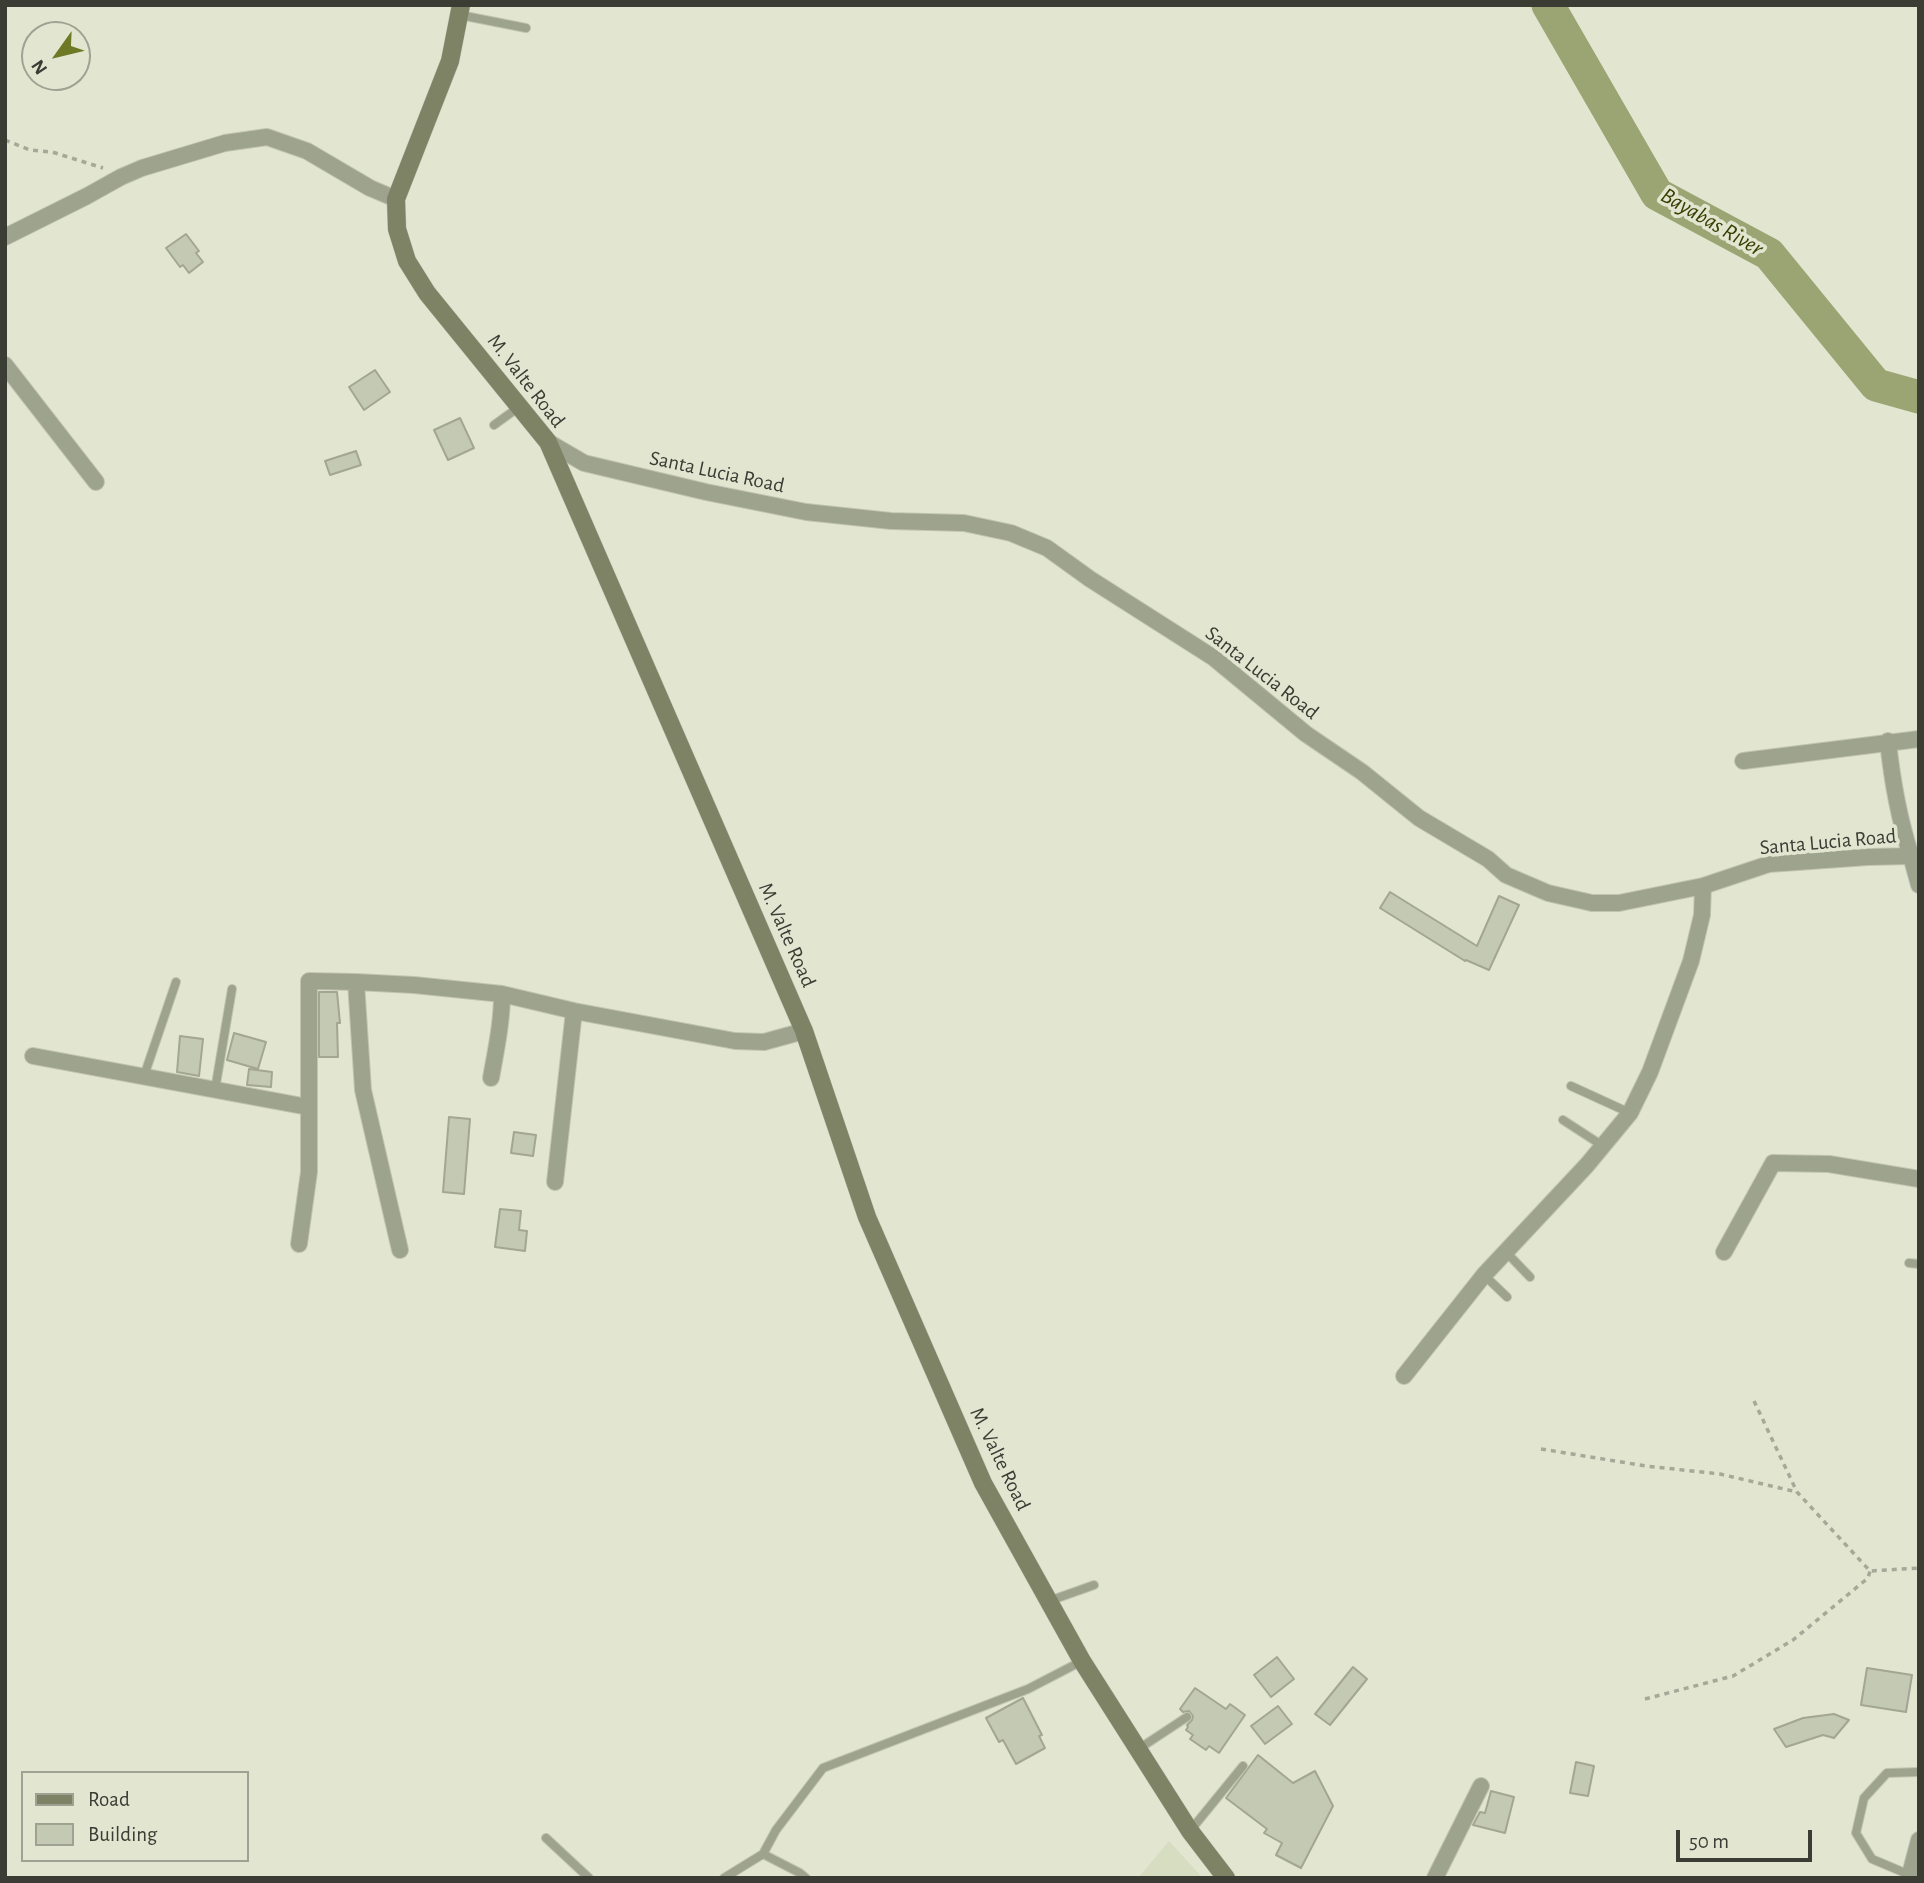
<!DOCTYPE html>
<style>
body{margin:0}
#map{position:relative;width:1924px;height:1883px;overflow:hidden;background:#e2e6d1;font-family:"Alegreya Sans",sans-serif}
canvas{display:block}
.frame{position:absolute;inset:0;border:7px solid #3b3c34;pointer-events:none}
.legend{position:absolute;left:21px;top:1771px;width:228px;height:91px;box-sizing:border-box;background:#e2e6d1;border:2px solid #9fa292;margin:0;padding:9px 12px;list-style:none;font-size:21px;color:#3b3c34}
.legend li{display:flex;align-items:center;gap:14px;height:35px}
.legend b{width:35px;border:2px solid #9fa292}
.north{position:absolute;left:21px;top:21px;width:70px;height:70px;box-sizing:border-box;background:#e2e6d1;border:2px solid #9fa292;border-radius:50%;rotate:236deg;font-size:19px;font-weight:700;line-height:28px;text-align:center;color:#3b3c34}
.north::after{content:'';display:block;margin:auto;width:24px;height:32px;background:#6e7925;clip-path:polygon(50% 0,100% 100%,50% 72%,0 100%)}
.scale{position:absolute;left:1676px;top:1830px;width:136px;height:32px;box-sizing:border-box;border:4px solid #3b3c34;border-top:0;padding-left:9px;font-size:21px;line-height:24px;white-space:nowrap;color:#3b3c34;-webkit-text-stroke:5px #e2e6d1;paint-order:stroke}
</style>
<div id="map">
<canvas width="1924" height="1883"></canvas>
<div class="frame"></div>
<ul class="legend">
<li><b style="height:9px;background:#7d8364"></b>Road</li>
<li><b style="height:19px;background:#c4c9b4"></b>Building</li>
</ul>
<div class="north">N</div>
<div class="scale">50 m</div>
</div>
<script>
const ctx = document.querySelector('canvas').getContext('2d');
ctx.lineJoin = 'round';
function fillPath(path, color) {
  ctx.fillStyle = color;
  ctx.fill(path, 'evenodd');
}
function stroke(path, color, width, dash) {
  ctx.strokeStyle = color;
  ctx.lineWidth = width;
  ctx.lineCap = dash ? 'butt' : 'round';
  ctx.setLineDash(dash || []);
  ctx.stroke(path);
}
function write(font, color, halo, rows, align = 'center') {
  ctx.font = font + ' "Alegreya Sans",sans-serif';
  ctx.lineWidth = 7;
  ctx.setLineDash([]);
  ctx.textBaseline = 'middle';
  ctx.strokeStyle = halo;
  ctx.fillStyle = color;
  for (const [text, x, y, turn = 0] of rows) {
    ctx.save();
    ctx.translate(x, y);
    ctx.rotate((+turn || 0) * Math.PI / 180);
    ctx.textAlign = isNaN(turn) ? turn : align;
    if (halo) ctx.strokeText(text, 0, 0);
    ctx.fillText(text, 0, 0);
    ctx.restore();
  }
}
fillPath(new Path2D(`
 M1169 1841 1203 1878H1138Z`), '#d7ddc1');
stroke(new Path2D(`
 M1548 5 1657 194 1769 254 1876 385 1919 397`), '#9ba473', 33);
const building = new Path2D(`
 M186 234 199 251 196 253 203 262 189 273 183 265 180 267 166 248Z
 M375 370 390 392 364 410 349 387Z
 M460 418 474 448 448 460 434 430Z
 M356 451 361 465 330 475 325 461Z
 M1390 892 1477 946 1499 896 1519 905 1489 970 1466 960 1465 961 1380 908Z
 M319 992H337L340 1023H337L338 1057H319Z
 M234 1033 266 1042 258 1069 227 1060Z
 M180 1036 203 1039 199 1076 177 1072Z
 M249 1069 272 1072 271 1087 247 1085Z
 M449 1117 470 1119 464 1194 443 1192Z
 M514 1132 536 1135 533 1156 511 1153Z
 M500 1209 521 1211 519 1230 527 1231 525 1251 495 1247Z
 M1277 1657 1294 1679 1271 1697 1254 1675Z
 M1353 1667 1367 1679 1330 1725 1315 1714Z
 M1867 1668 1912 1675 1906 1712 1861 1705Z
 M1195 1688 1226 1709 1230 1704 1245 1715 1219 1753 1209 1746 1206 1750 1190 1739 1193 1735 1186 1730 1188 1727 1187 1725 1192 1720 1193 1716 1189 1711 1183 1712 1180 1709Z
 M1023 1698 1042 1735 1039 1736 1045 1748 1016 1764 1003 1740 999 1742 986 1718Z
 M1278 1706 1292 1724 1265 1744 1251 1726Z
 M1834 1714 1849 1720 1834 1738 1823 1735 1786 1747 1774 1729 1803 1718Z
 M1258 1755 1293 1783 1315 1771 1333 1806 1301 1868 1276 1855 1282 1843 1264 1833 1267 1829 1226 1798Z
 M1576 1762 1594 1766 1588 1796 1570 1793Z
 M1491 1791 1514 1797 1505 1833 1473 1825 1480 1812 1485 1813Z`);
fillPath(building, '#c4c9b4');
stroke(building, '#a2a692', 2);
const service = new Path2D(`
 M460 15 526 28
 M494 425 519 407
 M144 1076 176 982
 M1571 1086 1630 1113
 M215 1090 232 989
 M1563 1120 1603 1146
 M1506 1252 1530 1277
 M1909 1263 1919 1264
 M1484 1275 1507 1297
 M1049 1601 1094 1585
 M1137 1750 1187 1717
 M1190 1831 1243 1766
 M546 1838 589 1878
 M763 1854 800 1873 806 1878
 M1910 1875 1872 1859 1856 1833 1864 1798 1887 1773 1919 1772
 M724 1878 763 1854 776 1830 823 1768 1028 1689 1082 1661`);
const minor = new Path2D(`
 M5 237 87 196 121 177 142 168 225 143 267 137 307 151 370 188 396 199
 M5 365 96 482
 M548 442 584 463 706 492 806 512 891 521 964 523 1011 533 1047 548 1090 579 1214 658 1306 734 1362 772 1419 818 1488 859 1506 875 1548 893 1592 903H1619L1703 886 1769 864 1868 857 1911 856 1919 885
 M1888 741C1892 780 1899 819 1911 856L1919 855
 M1743 761 1919 739
 M33 1056 308 1107
 M491 1078C496 1050 502 1022 502 994
 M555 1182 574 1011
 M299 1244 309 1172V981L356 982
 M400 1250 363 1090 356 982 414 985 502 994 574 1011 735 1041 764 1042 804 1031
 M1724 1252 1773 1163 1829 1164 1919 1179
 M1404 1376 1484 1275 1587 1165 1630 1113 1650 1072 1691 961 1702 915 1703 886
 M1435 1878 1481 1786
 M1909 1878 1919 1840`);
const secondary = new Path2D(`
 M461 5 450 61 396 199 397 229 407 261 427 293 548 442 804 1031 867 1217 983 1483 1082 1661 1190 1831 1226 1878`);
stroke(service, '#c1c4b2', 10);
stroke(minor, '#c1c4b2', 18);
stroke(secondary, '#c1c4b2', 19);
stroke(new Path2D(`
 M5 140 30 150 52 152 103 168
 M1754 1401 1797 1492 1870 1571 1919 1568
 M1541 1449 1646 1466 1720 1474 1797 1492
 M1645 1699 1733 1676 1793 1640 1868 1578 1870 1571`), '#a6a898', 3.5, [5, 5]);
stroke(service, '#9ea38d', 8);
stroke(minor, '#9ea38d', 16);
stroke(secondary, '#7d8364', 18);
write('21px', '#3b3c34', '#e2e6d1', [
 ["M. Valte Road",526,381,52],
 ["Santa Lucia Road",717,472,12],
 ["Santa Lucia Road",1262,673,38],
 ["Santa Lucia Road",1828,842,-5],
 ["M. Valte Road",787,935,66],
 ["M. Valte Road",1000,1459,64]
]);
write('italic 23px', '#383f01', '#e2e6d1', [
 ["Bayabas River",1712,222,30]
]);
</script>
